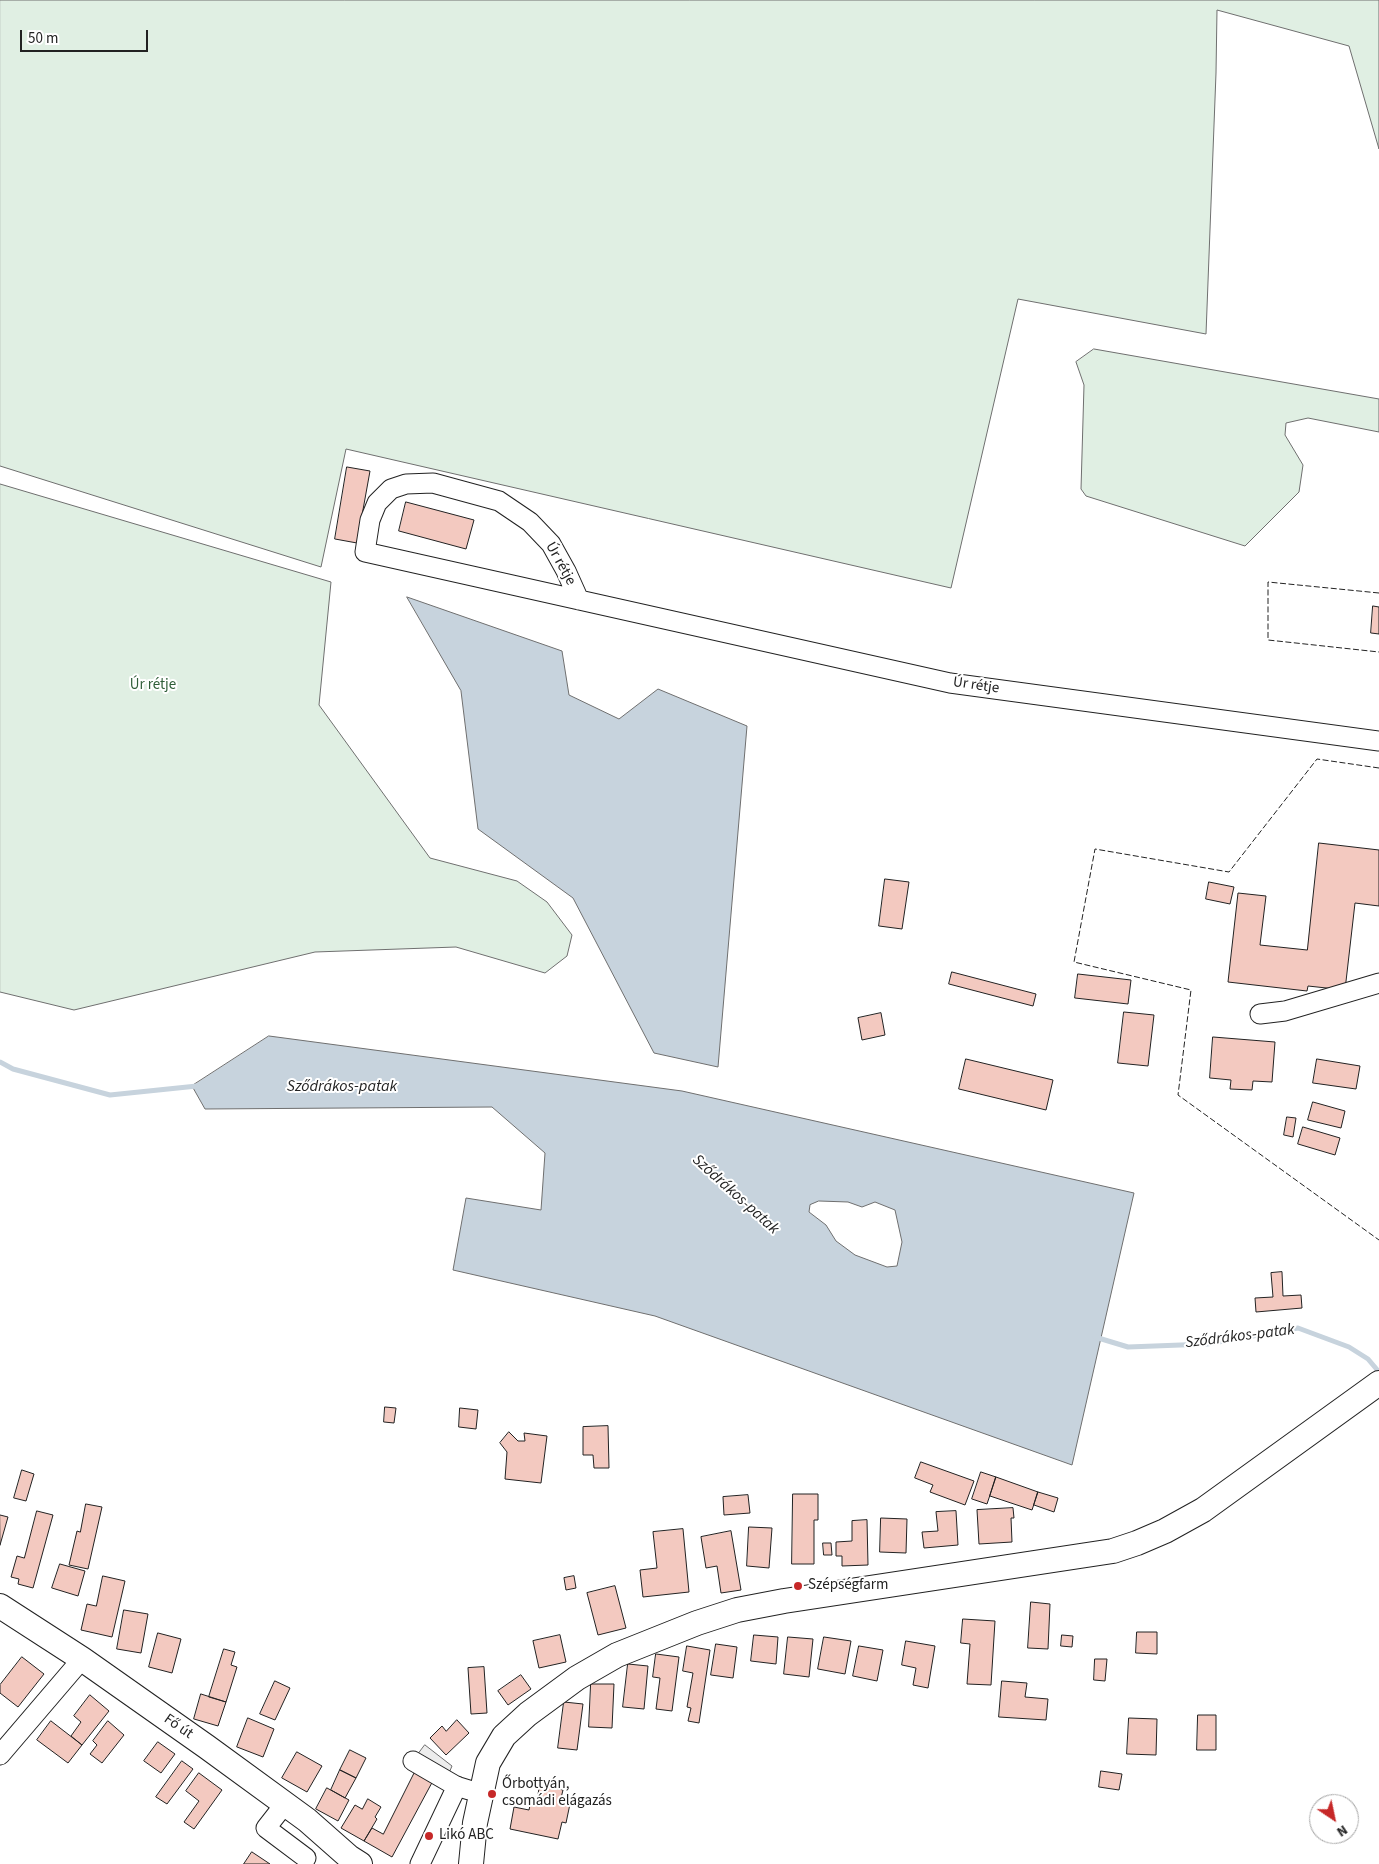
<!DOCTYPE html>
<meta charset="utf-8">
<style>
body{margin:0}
#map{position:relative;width:1379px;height:1864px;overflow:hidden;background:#fff;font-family:"Source Sans 3",sans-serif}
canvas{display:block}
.north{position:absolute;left:1309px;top:1794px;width:50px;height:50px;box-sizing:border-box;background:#fff;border:1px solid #a7a7a7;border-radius:50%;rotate:146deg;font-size:14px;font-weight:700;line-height:20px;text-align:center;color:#222}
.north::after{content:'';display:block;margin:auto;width:18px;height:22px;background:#c62828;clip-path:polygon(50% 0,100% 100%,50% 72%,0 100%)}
.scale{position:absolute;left:20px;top:30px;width:128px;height:22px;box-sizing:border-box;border:2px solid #222;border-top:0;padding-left:6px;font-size:15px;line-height:18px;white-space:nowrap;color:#222;-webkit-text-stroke:4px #fff;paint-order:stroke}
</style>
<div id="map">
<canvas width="1379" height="1864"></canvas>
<div class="north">N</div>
<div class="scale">50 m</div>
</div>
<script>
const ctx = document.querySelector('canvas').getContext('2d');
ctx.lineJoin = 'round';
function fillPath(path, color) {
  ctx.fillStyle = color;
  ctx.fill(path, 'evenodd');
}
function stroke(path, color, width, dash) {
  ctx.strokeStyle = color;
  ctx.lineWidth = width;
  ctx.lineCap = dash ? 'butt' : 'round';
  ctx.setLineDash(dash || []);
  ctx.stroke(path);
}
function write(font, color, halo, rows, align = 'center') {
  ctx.font = font + ' "Source Sans 3",sans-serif';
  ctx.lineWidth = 4;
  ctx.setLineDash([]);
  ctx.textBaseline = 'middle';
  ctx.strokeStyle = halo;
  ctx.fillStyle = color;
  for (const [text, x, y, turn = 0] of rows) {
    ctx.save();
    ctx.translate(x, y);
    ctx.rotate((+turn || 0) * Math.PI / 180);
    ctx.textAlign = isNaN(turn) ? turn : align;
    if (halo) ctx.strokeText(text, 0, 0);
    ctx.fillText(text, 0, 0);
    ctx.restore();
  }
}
const green = new Path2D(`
 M0 0H1379V149L1349 46 1217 10 1216 73 1206 334 1018 299 951 588 346 449 321 567 0 466Z
 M1094 349 1379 399V432L1308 418 1286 423 1285 435 1303 465 1299 492 1245 546 1086 496 1081 489 1084 385 1076 362Z
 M0 484 331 582 319 705 430 858 517 881 547 902 572 935 567 956 545 973 456 947 315 952 74 1010 0 992Z`);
fillPath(green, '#e0efe3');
stroke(green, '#6f6f6f', 1);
const parking = new Path2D(`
 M425 1745 452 1766 446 1780 413 1761Z`);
fillPath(parking, '#ededed');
stroke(parking, '#6f6f6f', 1);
const water = new Path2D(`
 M407 597 562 651 569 695 619 719 658 689 747 726 718 1067 654 1053 573 898 478 829 461 691Z
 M269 1036 682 1091 1134 1193 1072 1465 655 1316 453 1270 466 1198 541 1210 545 1153 492 1107 205 1109 192 1086ZM819 1201 848 1202 862 1207 875 1202 895 1210 902 1242 897 1266 887 1267 855 1255 836 1241 826 1225 809 1212 810 1205Z`);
fillPath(water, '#c7d3dd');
stroke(water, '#6f6f6f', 1);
stroke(new Path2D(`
 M0 1062 13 1069 110 1095 197 1086
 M1095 1337 1128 1347 1207 1344 1298 1328 1349 1347 1368 1359 1379 1372`), '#c7d3dd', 5);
const building = new Path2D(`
 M347 467 370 471 357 543 335 539Z
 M406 502 474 520 466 549 399 531Z
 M1373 606 1379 607V634L1371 633Z
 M1319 843 1379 850V906L1355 903 1345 990 1308 986 1307 991 1228 982 1238 893 1266 896 1260 945 1307 950Z
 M885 879 909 882 902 929 879 926Z
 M1209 882 1234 887 1230 904 1206 899Z
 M952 972 1036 994 1033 1006 949 984Z
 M1078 974 1131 980 1128 1004 1075 998Z
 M1124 1012 1154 1015 1148 1066 1118 1063Z
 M881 1013 885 1035 862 1040 858 1018Z
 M1213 1037 1275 1042 1272 1082 1253 1081 1252 1090 1230 1089 1231 1080 1210 1078Z
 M966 1059 1053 1080 1046 1110 959 1089Z
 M1317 1059 1360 1066 1356 1089 1313 1083Z
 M1313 1102 1345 1111 1341 1128 1308 1120Z
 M1287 1117 1296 1118 1293 1137 1284 1135Z
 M1303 1127 1340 1138 1335 1155 1298 1144Z
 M1282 1272 1283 1296 1301 1295 1302 1308 1256 1312 1255 1298 1273 1297 1271 1273Z
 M385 1407 396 1408 394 1423 384 1422Z
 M460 1408 478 1410 476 1429 459 1427Z
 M608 1426 609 1468H594L593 1455H583V1427Z
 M509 1432 518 1441H525L524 1433 547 1436 541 1483 505 1479 507 1452 500 1443Z
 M921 1462 974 1481 965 1505 930 1492 933 1485 915 1478Z
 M22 1470 34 1474 26 1501 14 1498Z
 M981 1472 996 1477 987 1504 972 1499Z
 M996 1477 1038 1492 1032 1510 990 1496Z
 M1038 1492 1058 1498 1054 1512 1034 1505Z
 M793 1494H818V1520H814V1564H792Z
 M748 1495 750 1513 724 1515 723 1497Z
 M86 1504 102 1507 88 1569 69 1565 77 1531 80 1532Z
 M1013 1508 1014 1518H1011L1012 1542 979 1544 977 1510Z
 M37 1511 53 1515 33 1588 18 1584 19 1579 11 1577 17 1556 24 1558Z
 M956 1511 958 1545 924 1548 922 1532 938 1531 936 1512Z
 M0 1515 8 1517 0 1545Z
 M881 1518 907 1519 906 1553 880 1552Z
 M867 1520 868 1565 842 1566V1556H836V1542L852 1541V1521Z
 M749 1527 772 1528 769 1568 747 1566Z
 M683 1529 689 1592 643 1597 640 1570 657 1568 653 1532Z
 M731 1531 741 1590 721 1593 717 1566 706 1568 701 1537Z
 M823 1543H831L832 1555H824Z
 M60 1564 85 1571 78 1596 52 1588Z
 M103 1576 125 1581 112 1637 81 1630 87 1604 96 1606Z
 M574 1576 576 1588 566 1590 564 1578Z
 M615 1586 626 1628 598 1635 587 1593Z
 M1031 1602 1050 1604 1048 1649 1028 1648Z
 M124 1610 148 1614 141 1653 117 1649Z
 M963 1619 995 1621 991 1685 967 1684 970 1644 961 1643Z
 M1137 1632H1157V1654L1136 1653Z
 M158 1633 181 1639 172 1673 149 1667Z
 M560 1635 566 1662 539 1668 533 1641Z
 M754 1635 778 1637 776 1664 751 1661Z
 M1062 1635 1073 1636 1072 1647 1061 1646Z
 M788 1637 813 1639 809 1677 784 1674Z
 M824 1637 851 1641 845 1674 818 1669Z
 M906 1641 935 1646 928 1688 913 1685 916 1668 902 1665Z
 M716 1644 737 1647 733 1678 711 1675Z
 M687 1646 710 1650 699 1723 688 1721 691 1708 687 1707 693 1673 683 1671Z
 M859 1646 883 1650 877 1681 853 1676Z
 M224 1649 235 1652 231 1665 237 1667 226 1702 209 1697Z
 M656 1654 679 1657 672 1711 656 1709 660 1678 653 1677Z
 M22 1657 44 1674 18 1707 0 1693V1685Z
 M1095 1659H1107L1105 1681 1094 1680Z
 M628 1664 648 1666 644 1709 623 1707Z
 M484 1667 487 1713 471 1714 468 1668Z
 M521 1675 531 1689 508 1705 498 1691Z
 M275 1681 290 1688 275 1720 260 1714Z
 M1002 1681 1027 1683 1025 1697 1048 1699 1046 1720 999 1717Z
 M591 1684H614L612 1728 589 1727Z
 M201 1694 226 1702 218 1726 194 1719Z
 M90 1695 109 1711 82 1745 71 1736 81 1722 74 1716Z
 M564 1702 583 1704 577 1750 558 1748Z
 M1198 1715H1216V1750H1197Z
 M248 1718 274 1729 263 1757 237 1747Z
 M1129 1718 1157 1719 1156 1755 1127 1754Z
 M457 1720 469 1733 446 1755 430 1738 442 1726 446 1731Z
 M51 1721 82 1745 68 1763 37 1740Z
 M108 1721 124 1735 102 1763 90 1754 97 1745 93 1741Z
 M158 1742 175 1754 161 1773 144 1761Z
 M350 1750 366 1758 356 1778 340 1770Z
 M297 1752 322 1766 307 1792 282 1778Z
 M182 1761 193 1769 167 1804 156 1797Z
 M417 1768 435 1777 392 1857 364 1841 372 1828 383 1834Z
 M340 1770 356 1778 345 1798 331 1790Z
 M1101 1771 1122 1774 1119 1790 1099 1787Z
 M199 1773 222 1790 194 1829 184 1822 199 1801 186 1791Z
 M540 1785 563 1790 561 1798 571 1799 566 1823 562 1822 558 1839 510 1829 514 1807 529 1810 532 1796 537 1798Z
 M327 1788 349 1800 338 1821 316 1809Z
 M368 1799 381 1807 375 1817 377 1819 364 1841 341 1828 355 1805 362 1809Z
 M252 1852 270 1864H244Z`);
fillPath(building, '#f3c9c0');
stroke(building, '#222', 1);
const minor = new Path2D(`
 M579 600 566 571 551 544 530 522 499 501 433 483 406 484 391 489 377 503 370 520 365 552 950 683 1379 741
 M1260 1014 1285 1011 1379 983
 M0 1755 82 1659
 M413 1761 456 1786 469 1790
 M284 1805 266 1828 306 1858
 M420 1864 457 1786`);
const major = new Path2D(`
 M0 1606 82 1659 207 1747 307 1820 349 1857 360 1864
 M471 1864 475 1823 488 1763 504 1736 528 1714 577 1678 617 1655 697 1623 737 1610 784 1601 1080 1556 1113 1551 1137 1543 1165 1531 1203 1510 1379 1383`);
stroke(minor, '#222', 21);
stroke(major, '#222', 26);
stroke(minor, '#fff', 19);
stroke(major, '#fff', 24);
stroke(new Path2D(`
 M1379 593 1268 582V640L1379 652
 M1379 768 1317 759 1229 872 1095 849 1074 962 1191 990 1178 1095 1379 1240`), '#222', 1, [6, 2.5]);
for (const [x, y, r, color] of [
 [798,1586,5,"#c62828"],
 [492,1794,5,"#c62828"],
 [429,1836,5,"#c62828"]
]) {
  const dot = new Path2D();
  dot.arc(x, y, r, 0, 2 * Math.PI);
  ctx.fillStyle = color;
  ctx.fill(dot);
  stroke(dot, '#fff', 2);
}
write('15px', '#222', '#fff', [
 ["Úr rétje",560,564,61],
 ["Úr rétje",976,686,8],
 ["Fő út",178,1727,35]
]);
write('15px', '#2f5e38', '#fff', [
 ["Úr rétje",153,686]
]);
write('15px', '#222', '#fff', [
 ["Szépségfarm",808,1586],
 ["Őrbottyán,",502,1785],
 ["csomádi elágazás",502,1802],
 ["Likó ABC",439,1836]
], 'left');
write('italic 16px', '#222', '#fff', [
 ["Sződrákos-patak",342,1087],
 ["Sződrákos-patak",735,1195,42],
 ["Sződrákos-patak",1240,1337,-7]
]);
</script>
